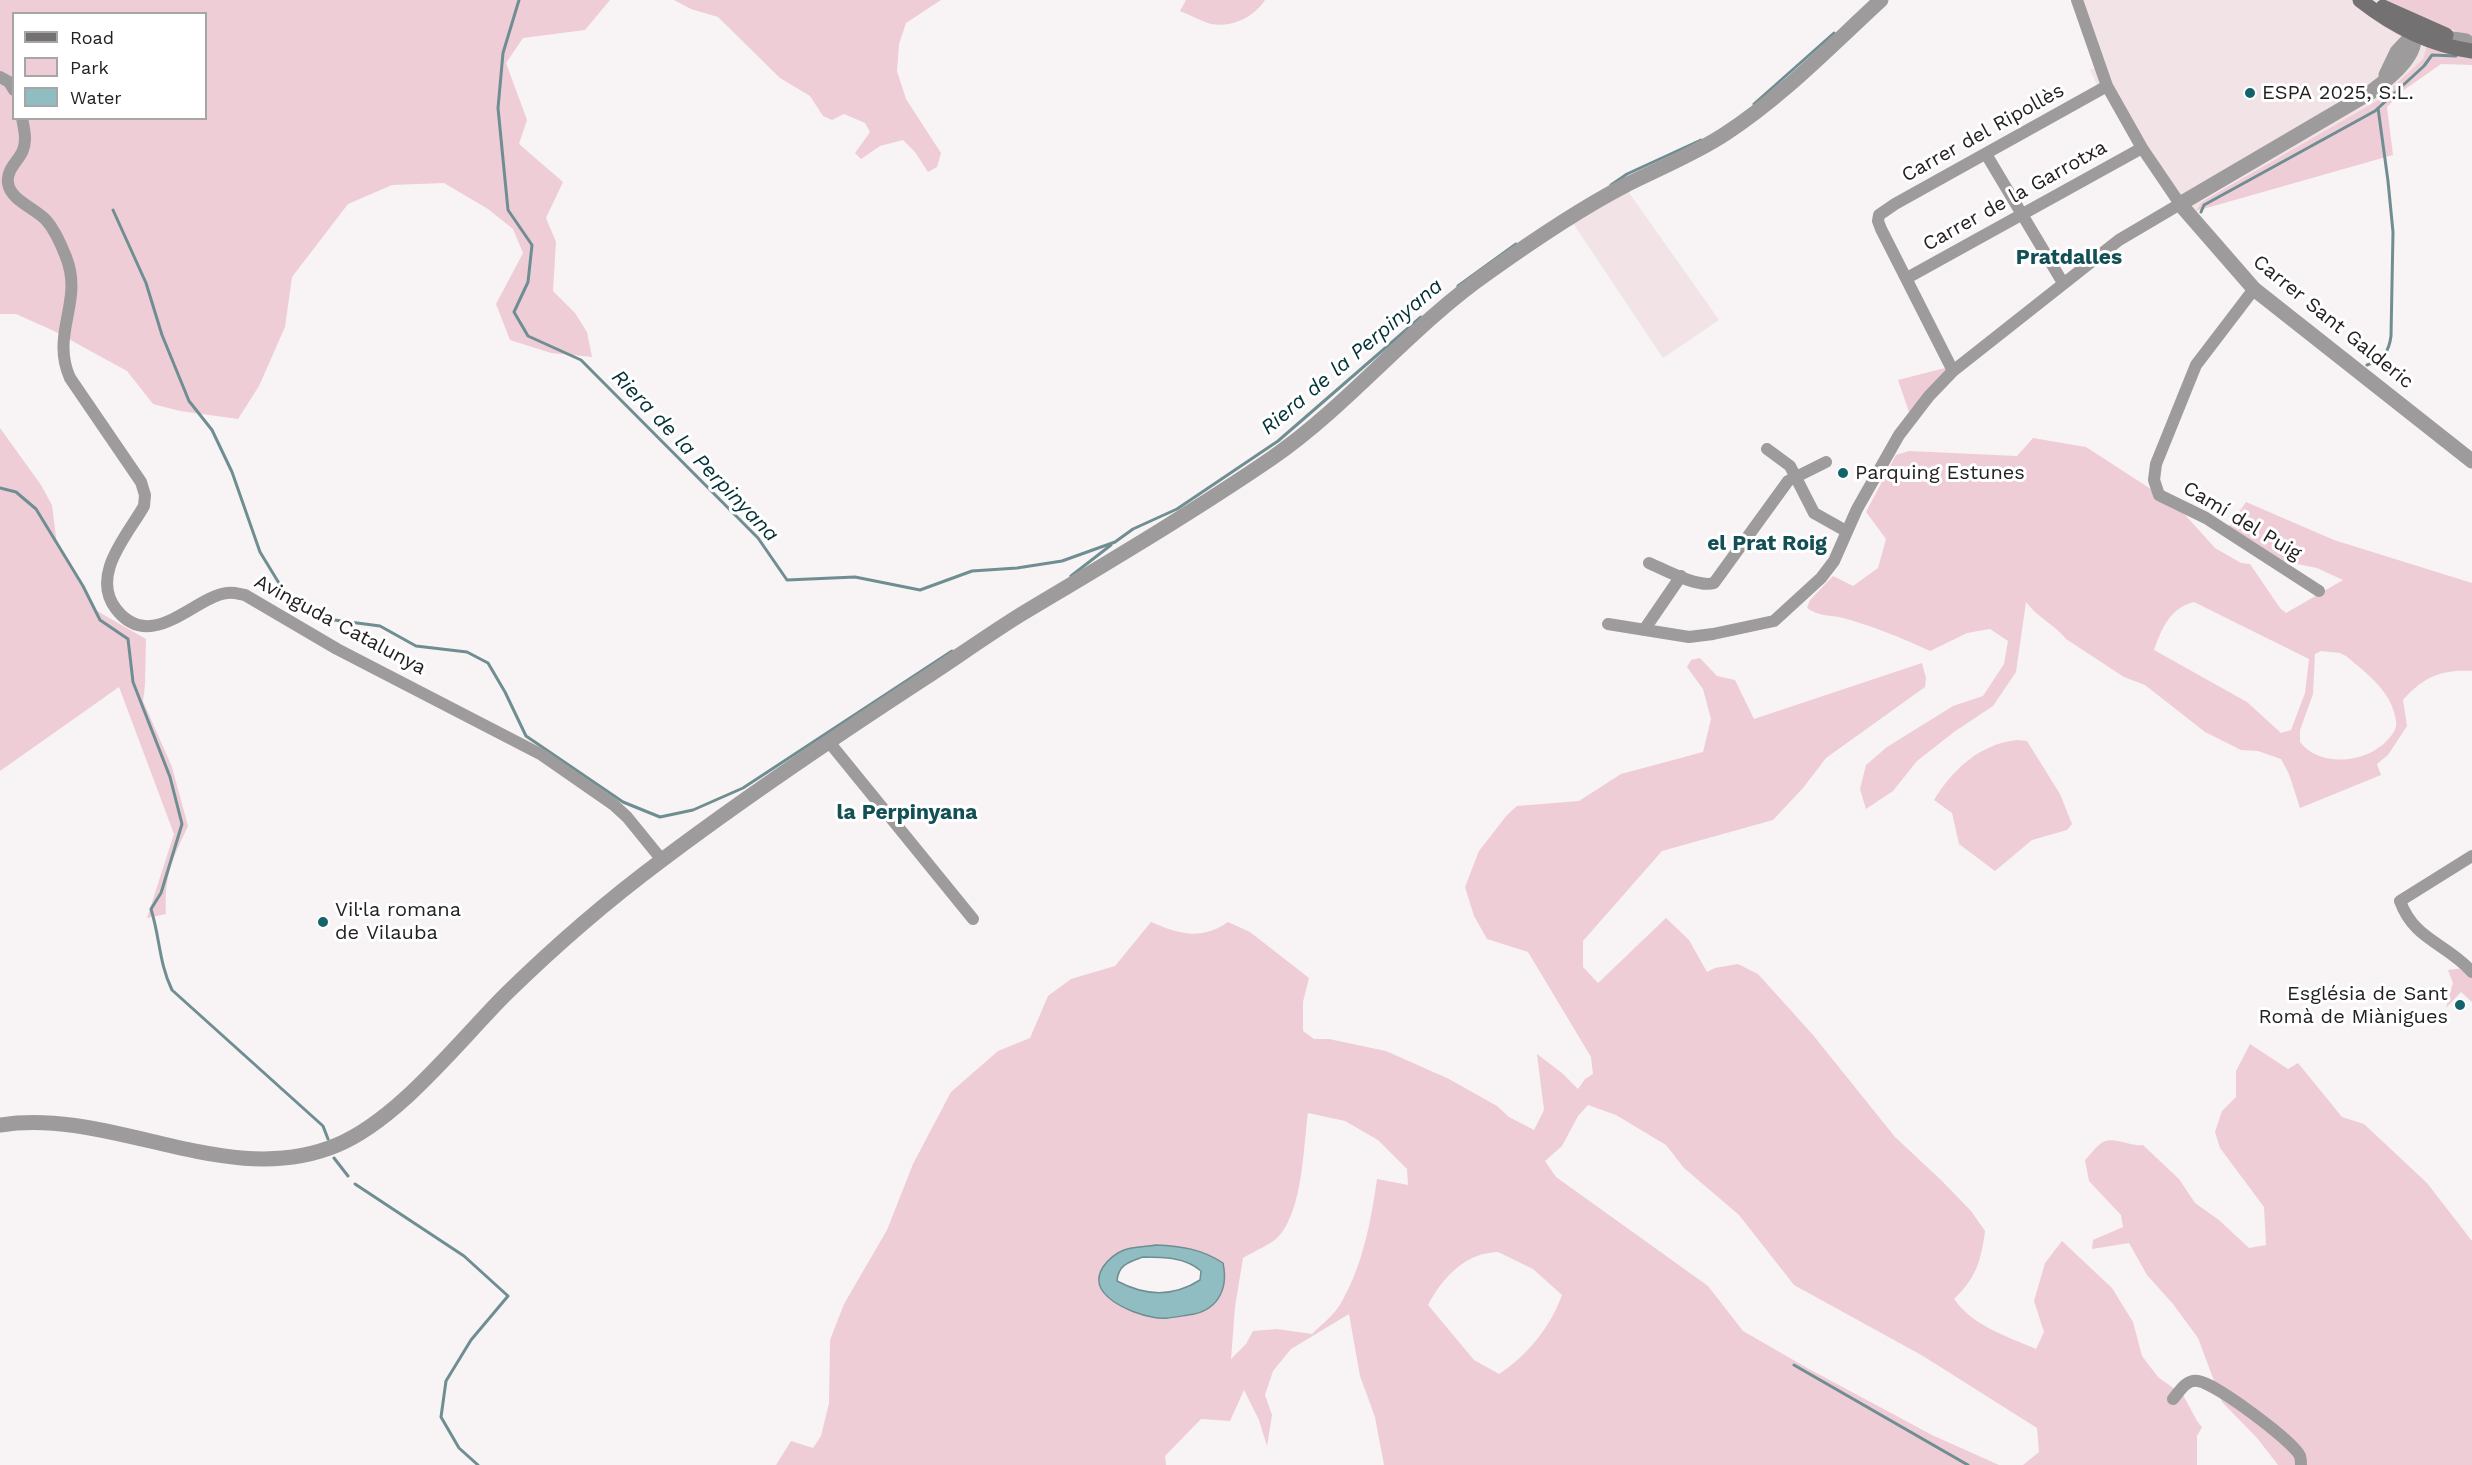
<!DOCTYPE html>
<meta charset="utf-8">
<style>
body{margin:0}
#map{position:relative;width:2472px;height:1465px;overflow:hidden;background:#f8f3f4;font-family:"Work Sans",sans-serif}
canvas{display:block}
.legend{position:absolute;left:12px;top:12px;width:195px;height:108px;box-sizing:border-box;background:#fff;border:2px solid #a7a6a7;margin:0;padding:8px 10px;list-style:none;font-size:18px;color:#232122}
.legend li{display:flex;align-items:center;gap:12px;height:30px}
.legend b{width:30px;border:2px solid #a7a6a7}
</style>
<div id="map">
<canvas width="2472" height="1465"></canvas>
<ul class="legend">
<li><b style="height:8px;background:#747172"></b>Road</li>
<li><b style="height:16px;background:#efcdd6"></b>Park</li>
<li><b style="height:16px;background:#8fbdc2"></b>Water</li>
</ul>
</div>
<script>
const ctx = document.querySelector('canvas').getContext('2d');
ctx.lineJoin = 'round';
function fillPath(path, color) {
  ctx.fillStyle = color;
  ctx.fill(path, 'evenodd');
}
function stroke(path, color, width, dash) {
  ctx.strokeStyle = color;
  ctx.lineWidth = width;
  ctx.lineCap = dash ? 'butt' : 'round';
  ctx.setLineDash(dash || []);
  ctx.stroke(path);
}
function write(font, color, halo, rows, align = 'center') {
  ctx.font = font + ' "Work Sans",sans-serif';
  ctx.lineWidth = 6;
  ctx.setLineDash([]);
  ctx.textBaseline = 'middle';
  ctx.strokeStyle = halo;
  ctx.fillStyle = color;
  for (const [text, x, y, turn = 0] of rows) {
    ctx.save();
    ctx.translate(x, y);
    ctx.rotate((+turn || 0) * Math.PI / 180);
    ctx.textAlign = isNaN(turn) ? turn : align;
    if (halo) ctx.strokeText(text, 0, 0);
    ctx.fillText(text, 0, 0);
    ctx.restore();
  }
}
fillPath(new Path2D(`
 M2073 0H2380L2397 10 2433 26 2423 59 2380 99 2201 201 2196 211 2173 201 2108 95 2098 87 2090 70 2095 68Z
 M1627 190 1719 320 1663 358 1573 223Z`), '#f1e3e6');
fillPath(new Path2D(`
 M0 0H610L585 30 523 38 506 63 527 120 519 144 563 182 546 218 556 242 553 291 575 313 587 332 592 357 551 353 510 340 496 304 523 253 513 229 488 209 444 183 392 185 348 204 292 277 285 327 259 386 238 419 180 411 153 404 127 371 54 331 16 314H0ZM14 14H206V118H14Z
 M674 0H941L906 23 899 44 897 71 906 99 941 153 937 167 928 172 915 152 903 140 880 146 861 159 855 153 870 132 865 123 844 114 832 120 823 116 810 96 780 78 718 17 691 9Z
 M1186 0H1265C1254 17 1232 28 1211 24 1201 21 1190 15 1180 11Z
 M2380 0H2472V37L2397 10Z
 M2427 45 2472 52V65L2441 64 2404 90 2387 107 2393 155 2196 211 2201 202 2380 99 2423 59Z
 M1945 368 1947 370 1909 412 1898 380Z
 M0 428 41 485 52 505 57 545 97 611 146 639 145 685 143 701 172 767 188 826C172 860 164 876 166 914L147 918 174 834 119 687 0 771Z
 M2033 438 2086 447 2177 506 2215 548 2241 563 2250 564 2280 608 2286 613 2343 580 2317 568 2277 560 2228 528 2246 502 2334 540 2472 583V671C2442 669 2423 677 2403 700L2407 726 2388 755 2377 764 2381 775 2300 808 2289 774 2281 759 2258 751 2241 750 2205 732 2145 685 2124 677 2066 639C2054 624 2038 618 2026 602L2016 672 1993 706 1954 732 1917 761 1893 791 1866 809 1860 789 1866 765 1887 747 1953 706 1983 696 2004 664 2008 641 1990 629 1967 633 1930 651C1902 638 1873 626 1843 618 1831 615 1817 616 1807 608L1810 600 1833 576 1853 586 1878 568 1886 539 1866 512 1896 455 1909 451 2017 456ZM2194 602 2309 659 2305 693 2291 730 2281 733 2247 702 2154 650C2162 628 2170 608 2194 602ZM2321 651 2340 653 2346 656C2367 674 2392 691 2396 721 2397 727 2394 733 2390 737 2370 763 2321 769 2300 742V730L2313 694 2315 654Z
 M1700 658 1717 676 1735 680 1754 719 1922 663 1926 678 1925 687 1826 758 1803 788 1773 820 1662 851 1583 941V967L1598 983 1666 918 1689 940 1707 972 1715 968 1738 964 1758 974 1813 1035 1895 1137 1942 1181 1971 1211 1985 1231C1981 1261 1976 1278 1954 1299 1973 1326 2006 1336 2036 1349L2044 1332 2034 1301 2045 1263 2062 1241 2112 1288 2133 1322 2142 1356 2158 1377 2183 1395 2197 1421 2202 1427 2197 1436V1465H2023L2039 1452 2037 1428 1923 1356 1794 1285 1739 1215 1684 1168 1666 1145 1616 1115 1588 1105 1578 1116 1562 1146 1545 1161 1556 1177 1708 1286 1743 1331 1809 1369 1932 1435 1999 1465H1384L1375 1417 1360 1376 1349 1314 1291 1349 1273 1371 1265 1395 1272 1415 1267 1446 1259 1420 1244 1390 1230 1421 1201 1419 1165 1456 1166 1465H776L791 1441 813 1448 821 1436 829 1403 830 1340 844 1304 887 1230 913 1164 951 1092 998 1051 1030 1038 1048 996 1071 979 1115 966 1151 922C1180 934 1200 941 1228 922L1250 932 1309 978 1303 1002V1031L1314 1039H1329L1386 1051 1449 1079 1497 1106 1509 1117 1534 1130 1544 1110 1537 1054 1562 1073 1578 1089 1585 1079 1593 1074 1591 1057 1528 952 1487 939 1474 916 1465 887 1479 851 1507 815 1517 806 1579 801 1621 774 1703 752 1711 719 1703 689 1687 667 1691 660ZM1308 1113 1345 1121 1378 1140 1407 1169 1408 1185 1377 1179C1371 1221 1363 1265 1341 1303 1334 1315 1321 1325 1312 1334L1277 1329 1253 1331 1246 1344 1231 1359 1235 1307 1243 1258C1254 1251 1271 1245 1279 1236 1303 1208 1303 1149 1308 1113ZM1498 1252 1533 1269 1562 1295C1551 1326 1527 1356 1499 1374L1474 1360 1428 1305C1443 1277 1465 1253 1498 1252ZM1143 1257C1163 1257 1185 1258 1201 1270L1200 1281C1171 1298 1146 1297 1117 1281L1122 1266Z
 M2017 740 2027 741 2060 794 2072 824 2067 830 2032 840 1995 871 1959 844 1952 813 1934 800C1953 769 1980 744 2017 740Z
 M2465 968 2472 975V1002L2461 992 2446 1008 2453 983 2448 970Z
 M2250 1044 2288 1069 2298 1063 2342 1117 2364 1124 2427 1183 2472 1241V1465H2278L2257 1438 2222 1402 2198 1338 2173 1304 2147 1275 2129 1243 2092 1249 2093 1240 2123 1227 2121 1215 2089 1181 2085 1160C2090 1155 2097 1145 2103 1142 2114 1136 2131 1147 2143 1145L2179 1179 2195 1203 2219 1220 2249 1248 2266 1245 2264 1207 2220 1148 2215 1132 2222 1111 2236 1097V1071Z`), '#efcdd6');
const water = new Path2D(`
 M1156 1245C1181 1246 1202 1249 1223 1263 1229 1291 1216 1312 1188 1315 1175 1317 1164 1320 1152 1317 1131 1313 1085 1295 1103 1267 1108 1260 1116 1253 1124 1250 1133 1246 1146 1247 1156 1245ZM1143 1257C1163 1257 1185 1257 1201 1271L1200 1280C1172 1298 1145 1296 1117 1281 1118 1265 1129 1262 1143 1257Z`);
fillPath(water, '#8fbdc2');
stroke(water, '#6f8e92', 1.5);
stroke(new Path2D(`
 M519 0 503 53 498 108 508 210 532 245 528 282 514 312 528 336 581 360 758 538 787 580 855 577 920 590 972 571 1017 568 1062 561 1115 542 1133 529 1177 509 1278 441 1421 317
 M1754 104 1834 33
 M1611 185 1627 174 1701 140
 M113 210 146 283 162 335 189 401 212 430 232 472 260 552 285 593 319 618 380 626 416 646 467 652 488 663 505 692 526 736 623 802 660 817 693 810 743 788 952 651
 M2201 212 2204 205 2375 111 2424 66 2432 55 2456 56
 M1458 286 1516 244
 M2367 365C2383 360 2389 352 2391 336L2393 232 2388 181 2378 108
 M0 488 16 492 36 509 83 586 100 620 128 639 133 682 170 777 182 824 161 893 151 909C160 938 159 963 172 990L323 1126 328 1139
 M1071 576 1111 545
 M334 1158 348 1176
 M355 1184 464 1256 508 1296 471 1340 446 1381 441 1417 459 1448 478 1465
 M1794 1365 1968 1465`), '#6f8e92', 3);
stroke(new Path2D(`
 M0 77 9 82 14 90
 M22 118C24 129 27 140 23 150 19 161 6 169 8 183 10 200 35 208 46 220 55 230 61 244 66 257 84 302 50 333 70 378L141 482 145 495 144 506C127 536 90 575 116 609 151 654 194 597 227 593 234 592 239 594 245 595L337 649 542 755 614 805 627 817 662 860
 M1986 154 2063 283
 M1907 278 2142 148
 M2254 289 2196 365 2156 464 2154 480 2159 495 2206 518 2319 591
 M1953 371 1881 229 1878 221 1879 215 1895 204 2107 86
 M1767 449 1790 466 1814 513 1846 531
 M1649 563C1665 570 1698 588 1714 583L1788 481 1826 462
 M1608 624 1689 637 1713 634 1774 621 1821 578 1834 561 1857 509 1899 435 1929 396 1953 371 2119 240 2180 204 2142 148 2107 86 2077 0
 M1644 630 1681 576
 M829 742 973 919
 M2472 856 2400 901C2414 940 2446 943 2472 972
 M2173 1399C2180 1391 2186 1379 2198 1381 2215 1383 2293 1441 2300 1456 2301 1459 2301 1462 2301 1465`), '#9d9b9c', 12);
stroke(new Path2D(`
 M2406 25C2432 46 2387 80 2371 92L2180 204 2254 289 2472 461
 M2440 37 2466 41
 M2386 75 2397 52 2414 34
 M0 1125C112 1107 228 1191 337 1145 399 1119 458 1042 506 994 555 946 607 901 662 860 747 796 836 736 925 678 957 657 988 635 1020 615 1105 564 1190 514 1272 458 1350 404 1411 326 1489 272 1531 242 1578 210 1624 186 1657 169 1693 155 1725 134 1782 97 1831 46 1881 0`), '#9d9b9c', 15);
stroke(new Path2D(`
 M2360 0C2393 26 2430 45 2472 51
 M2383 7 2446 35`), '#747172', 15);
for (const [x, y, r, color] of [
 [2250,93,6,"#14636a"],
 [1843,473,6,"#14636a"],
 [323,922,6,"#14636a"],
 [2460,1005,6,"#14636a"]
]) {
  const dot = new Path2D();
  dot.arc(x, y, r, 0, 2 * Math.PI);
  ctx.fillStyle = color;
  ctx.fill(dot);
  stroke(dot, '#fff', 2);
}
write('20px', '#232122', '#fff', [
 ["ESPA 2025, S.L.",2262,93],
 ["Parquing Estunes",1855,473],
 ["Vil·la romana",335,910],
 ["de Vilauba",335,933],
 ["Església de Sant",2448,994,"right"],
 ["Romà de Miànigues",2448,1017,"right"]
], 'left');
write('20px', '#232122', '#fff', [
 ["Carrer del Ripollès",1983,133,-29],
 ["Carrer de la Garrotxa",2015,196,-29],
 ["Carrer Sant Galderic",2333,322,39],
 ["Camí del Puig",2242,521,31],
 ["Avinguda Catalunya",340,625,28]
]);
write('bold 21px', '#135056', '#fff', [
 ["Pratdalles",2069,258],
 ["el Prat Roig",1767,544],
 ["la Perpinyana",907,813]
]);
write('italic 21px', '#013135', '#fff', [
 ["Riera de la Perpinyana",1352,357,-40],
 ["Riera de la Perpinyana",695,456,46]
]);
</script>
